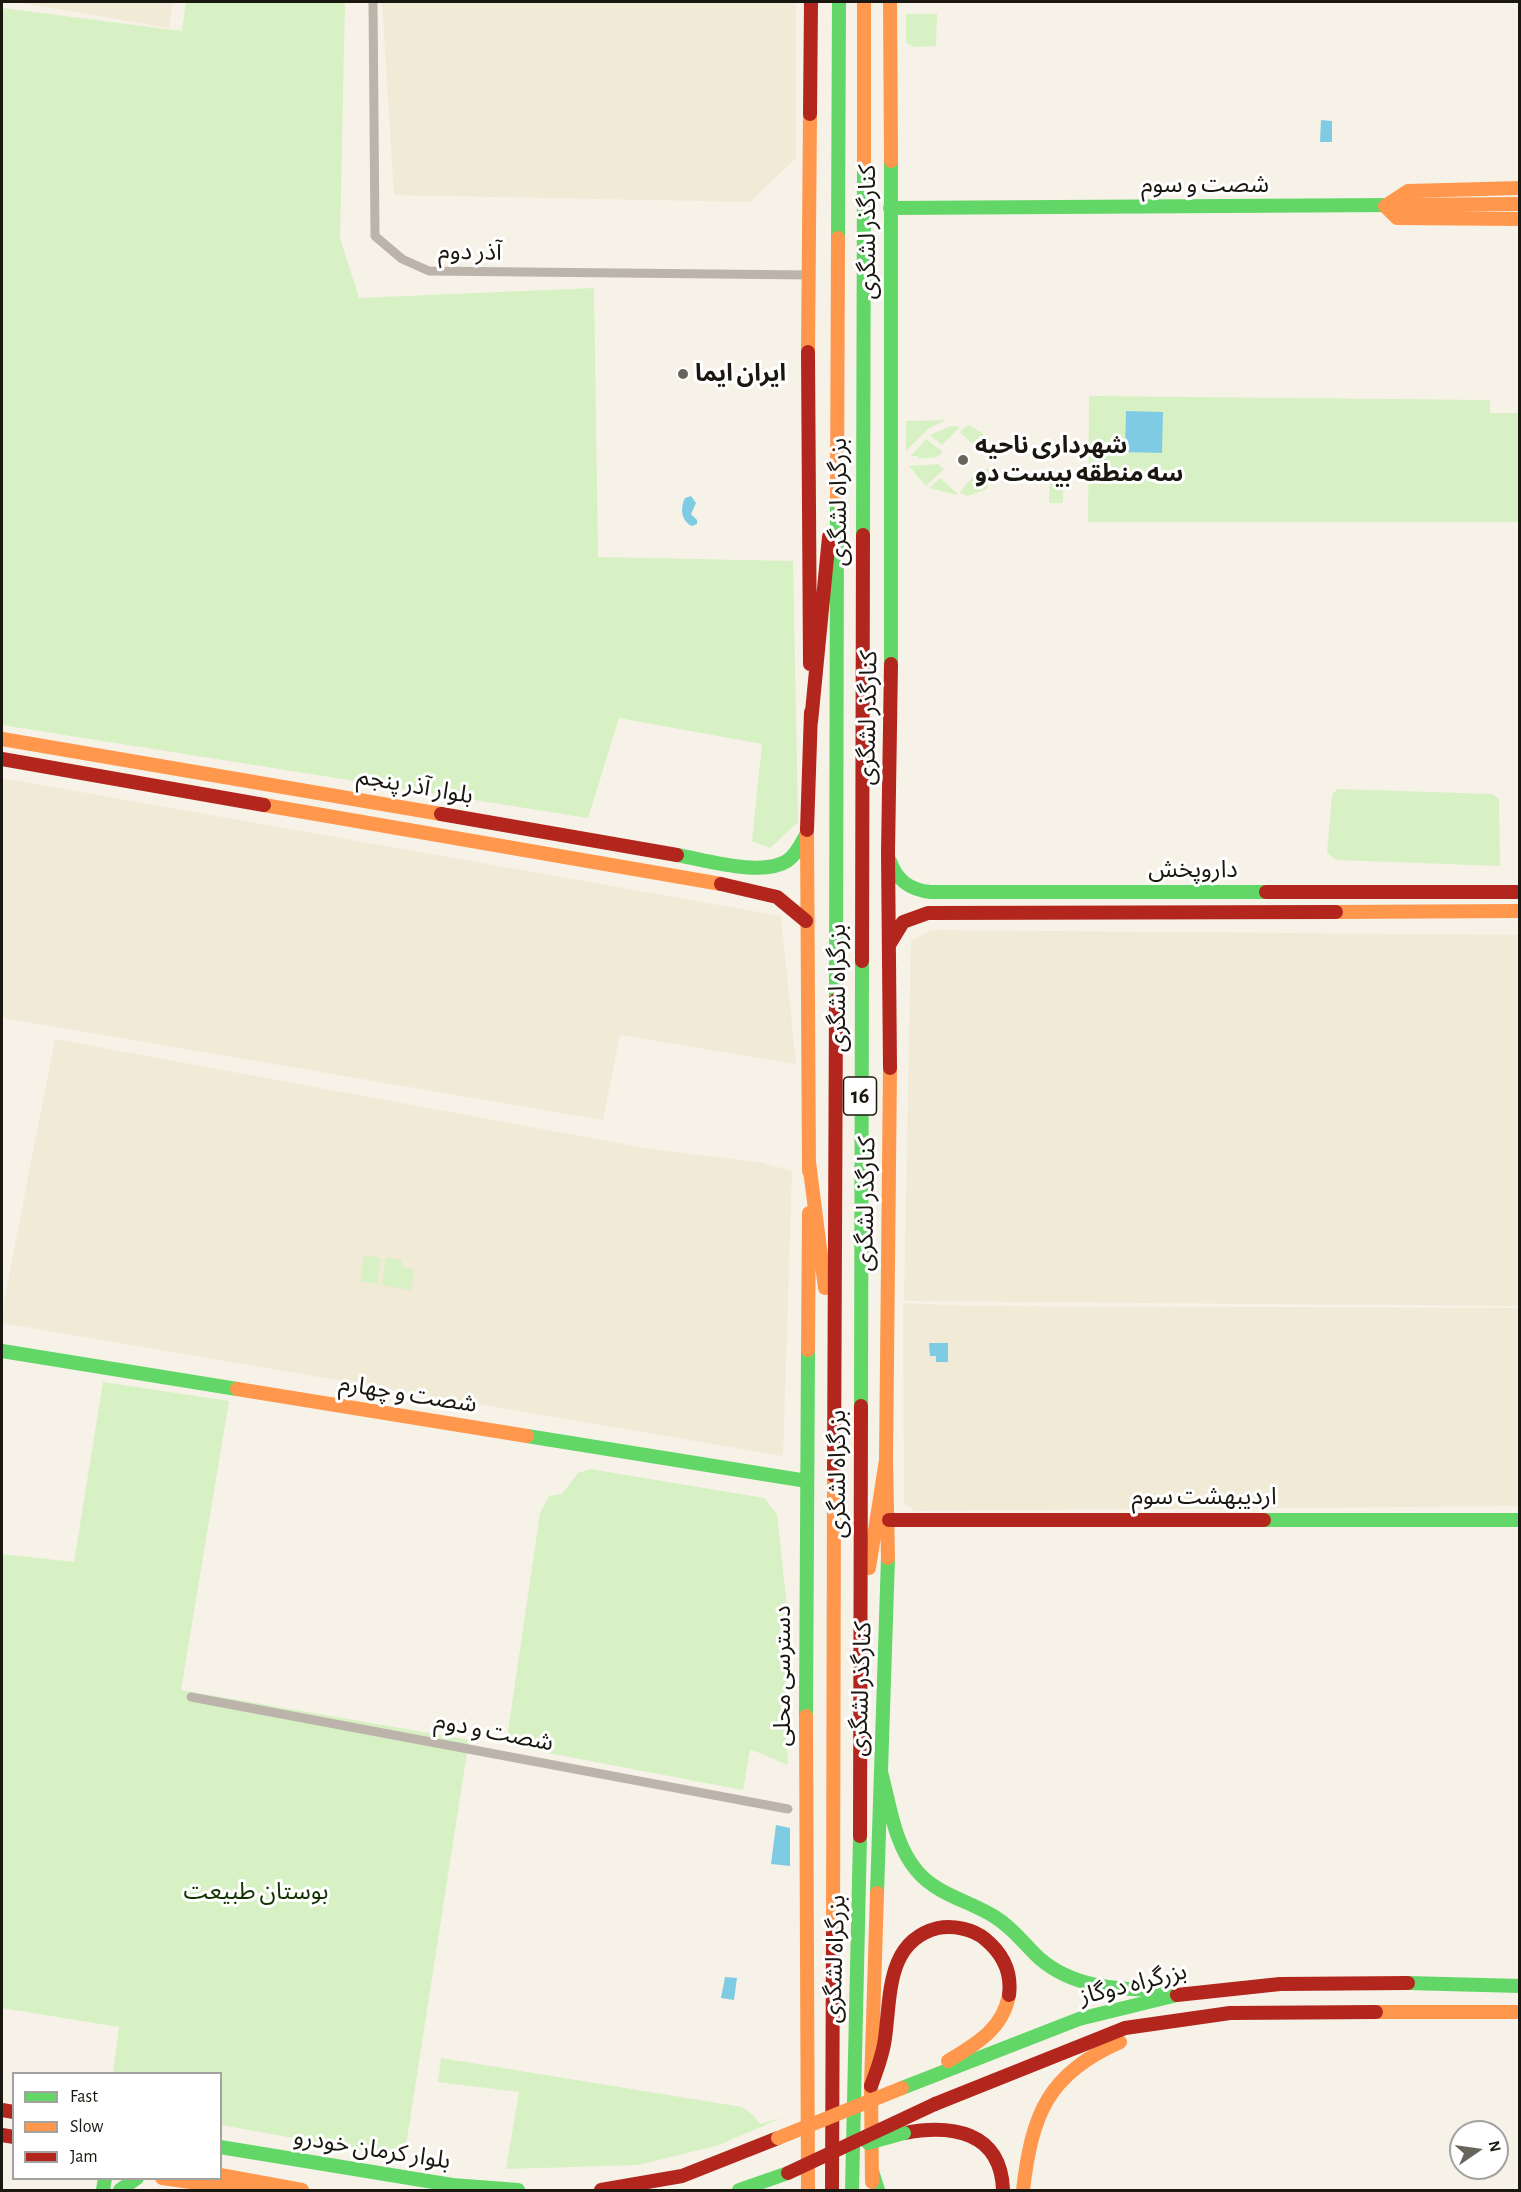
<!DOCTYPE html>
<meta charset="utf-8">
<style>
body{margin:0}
#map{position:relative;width:1521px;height:2192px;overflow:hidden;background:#f6f2e7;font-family:"Alegreya Sans",sans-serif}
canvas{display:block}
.frame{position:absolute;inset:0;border:3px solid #1a1710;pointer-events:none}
.legend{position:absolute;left:12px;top:2072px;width:210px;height:108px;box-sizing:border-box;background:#fff;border:2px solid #a3a29f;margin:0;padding:8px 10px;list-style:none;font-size:18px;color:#1a1710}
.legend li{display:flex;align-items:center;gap:12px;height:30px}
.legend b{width:30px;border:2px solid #a3a29f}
.north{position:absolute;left:1449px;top:2120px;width:60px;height:60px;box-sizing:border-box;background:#fff;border:2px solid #a3a29f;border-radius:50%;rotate:77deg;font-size:16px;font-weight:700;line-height:24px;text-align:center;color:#1a1710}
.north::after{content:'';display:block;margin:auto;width:21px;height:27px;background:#67645b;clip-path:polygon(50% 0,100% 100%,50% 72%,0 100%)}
</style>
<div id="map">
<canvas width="1521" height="2192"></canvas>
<div class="frame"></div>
<ul class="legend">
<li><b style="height:8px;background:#63d668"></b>Fast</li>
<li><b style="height:8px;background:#ff974d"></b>Slow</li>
<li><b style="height:8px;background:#b3261e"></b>Jam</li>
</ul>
<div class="north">N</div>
</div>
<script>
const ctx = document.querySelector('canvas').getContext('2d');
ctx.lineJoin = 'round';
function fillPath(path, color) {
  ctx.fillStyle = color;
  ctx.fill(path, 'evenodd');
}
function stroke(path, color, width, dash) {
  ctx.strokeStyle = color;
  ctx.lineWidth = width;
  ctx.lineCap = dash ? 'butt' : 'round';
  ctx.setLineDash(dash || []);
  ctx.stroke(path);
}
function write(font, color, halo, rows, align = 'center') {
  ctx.font = font + ' "Alegreya Sans","Noto Sans Arabic",sans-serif';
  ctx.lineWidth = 6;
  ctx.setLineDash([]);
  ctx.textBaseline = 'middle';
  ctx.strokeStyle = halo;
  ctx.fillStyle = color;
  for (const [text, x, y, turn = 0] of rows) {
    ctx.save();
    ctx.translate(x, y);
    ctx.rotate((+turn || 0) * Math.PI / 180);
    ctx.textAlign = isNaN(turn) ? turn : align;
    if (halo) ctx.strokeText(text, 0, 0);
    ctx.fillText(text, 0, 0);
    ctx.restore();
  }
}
fillPath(new Path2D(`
 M17 2H173L169 28Z
 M382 2H796V158L750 202 394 195Z
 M2 778 781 916 796 1064 620 1035 603 1120 3 1018 2 1024Z
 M931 930 1519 935V1306L904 1301 911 941Z
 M55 1039 656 1150 759 1162 792 1171 783 1456 2 1323V1312Z
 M903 1303 973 1306 1519 1308V1506L915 1511 904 1504Z`), '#f0ead6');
fillPath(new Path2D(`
 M186 2H345L340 238 359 298 594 288 598 557 793 561 798 822 770 848 752 841 762 744 619 718 588 818 2 725V8L182 31Z
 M906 14H937L936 46 914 47 906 43Z
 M1089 396 1490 400V413H1519V522H1088Z
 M946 420 928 429 906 451V421Z
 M968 425 984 434 975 446 960 432Z
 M951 426 960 427 942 445 930 435Z
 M926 439 943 452 937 457 918 459V456H911Z
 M938 464 944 469 926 486 909 466Z
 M983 469H990L987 489 968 496 961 494 960 492 975 474 983 473Z
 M1050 476 1063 477V503H1049Z
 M940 478 958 494 957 495 929 488Z
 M1337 789 1492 794 1499 799 1500 866 1337 860 1327 853 1332 795Z
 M364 1255 381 1258 377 1284 360 1281Z
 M386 1258 402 1260 401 1267 414 1269 411 1290 382 1285Z
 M103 1382 229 1401 181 1690 469 1740 404 2158 221 2125 220 2074 113 2073 119 2027 2 2008V1554L74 1562Z
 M590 1469 764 1498 777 1514 788 1616 785 1717 788 1765 750 1749 743 1790 506 1745 540 1513 549 1496 562 1494 578 1473Z
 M441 2058 742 2107 752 2114 760 2124 782 2118 716 2146 638 2165 506 2169 519 2092 438 2082Z`), '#d7f1c4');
fillPath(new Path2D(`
 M1321 120 1332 121V142H1320Z
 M1126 411 1163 412 1162 453 1125 452Z
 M691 496 696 503 691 514 697 520V524L692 526C681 521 680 508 685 498Z
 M929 1343H948V1362H936V1356H930Z
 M776 1825 790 1828V1866L771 1864Z
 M725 1977 737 1978 734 2000 721 1998Z`), '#7fcbe4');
stroke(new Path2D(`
 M373 2 375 236 402 259 429 271 810 275
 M191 1697 788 1809`), '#bcb3ab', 9);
stroke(new Path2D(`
 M891 161V664
 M890 208 1392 205
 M838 238 839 2
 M863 535 864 162
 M677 855C706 860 762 877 787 861 796 855 801 844 806 835
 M890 861C897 881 910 890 931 892H1266
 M836 1000 837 501
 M2 1351 237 1389
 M861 1406 862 961
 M527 1436 807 1481
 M1264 1520H1520
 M806 1716 808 1350
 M881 1772C890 1805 894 1844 917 1871 937 1895 970 1901 995 1917 1013 1928 1024 1944 1039 1958 1072 1987 1114 1989 1156 1990
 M877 1893 888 1558
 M1408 1983 1520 1986
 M902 2088 1079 2019 1177 1995
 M220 2147 452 2185 518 2190
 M872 2171 878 2190
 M103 2190 105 2178
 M120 2190 137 2178
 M739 2190 788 2173
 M852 2190 860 1836`), '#63d668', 14);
stroke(new Path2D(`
 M890 2 891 161
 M864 162V2
 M1520 188 1408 191 1385 206 1397 218 1520 219
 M1392 205 1520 204
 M808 352 810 114
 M837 501 838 238
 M2 739 441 814
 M264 805 721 884
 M807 830 809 1171
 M1336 912 1520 911
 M809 1162 825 1288
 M808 1350 809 1213
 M237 1389 527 1436
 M888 1558 886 1460 890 1068
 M869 1568 886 1460
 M806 1716 808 2190
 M833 1933 834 1476
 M1376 2012H1520
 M948 2061C976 2044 1003 2029 1009 1995
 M220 2175 302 2190
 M162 2178 212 2185 253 2186
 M872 2182 871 2086 877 1893
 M1023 2190C1032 2115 1047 2074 1120 2042`), '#ff974d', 14);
stroke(new Path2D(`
 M810 114 811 2
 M808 352 810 664
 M811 722 829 537
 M2 759 264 805
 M441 814 677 855
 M807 830 811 712
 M721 884 777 897 806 921
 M1266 892H1520
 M889 945 903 922 928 913 1336 912
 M862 961 863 535
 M890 1068 888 853 891 664
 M834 1476 836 1000
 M889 1520H1264
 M860 1836 861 1406
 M1177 1995 1280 1984 1408 1983
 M871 2086C877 2070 883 2055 885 2038 891 1996 886 1941 938 1928 953 1925 973 1929 985 1939 1002 1953 1012 1972 1009 1995
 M935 2104 1125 2028 1230 2013 1376 2012
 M2 2110 14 2112
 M904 2133C951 2124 1001 2131 1003 2190
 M2 2135 14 2137
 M601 2190 682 2176 778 2138
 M832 2190 833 1933`), '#b3261e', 14);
stroke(new Path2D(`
 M868 2143 904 2133`), '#63d668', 14);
stroke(new Path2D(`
 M778 2138 902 2088`), '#ff974d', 14);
stroke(new Path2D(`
 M788 2173 935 2104`), '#b3261e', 14);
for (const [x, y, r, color] of [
 [683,374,6,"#67645b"],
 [963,460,6,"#67645b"]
]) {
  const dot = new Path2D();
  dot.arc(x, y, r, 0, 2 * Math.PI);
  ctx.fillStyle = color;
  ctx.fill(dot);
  stroke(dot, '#fff', 2);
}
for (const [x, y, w] of [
 [860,1096,33]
]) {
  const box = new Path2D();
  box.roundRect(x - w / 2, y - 19, w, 38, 4.5);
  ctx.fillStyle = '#fff';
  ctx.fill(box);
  stroke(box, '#1a1710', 1.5);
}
write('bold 22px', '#1a1710', null, [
 ["16",860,1096]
]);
write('24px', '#1a1710', '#fff', [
 ["شصت و سوم",1205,185],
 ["کنارگذر لشگری",868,232,-90],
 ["آذر دوم",470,252,1],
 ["بزرگراه لشگری",839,502,-90],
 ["کنارگذر لشگری",868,718,-89],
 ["بلوار آذر پنجم",415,786,10],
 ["داروپخش",1193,870],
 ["بزرگراه لشگری",838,988,-90],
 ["کنارگذر لشگری",866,1204,-89],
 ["شصت و چهارم",408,1394,9],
 ["بزرگراه لشگری",838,1474,-90],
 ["اردیبهشت سوم",1204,1497],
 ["دسترسی محلی",783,1676,-90],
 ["کنارگذر لشگری",861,1689,-88],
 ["شصت و دوم",494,1732,11],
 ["بزرگراه لشگری",835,1959,-88],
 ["بزرگراه دوگاز",1133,1984,-14],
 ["بلوار کرمان خودرو",372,2149,9]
]);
write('bold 24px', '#1a1710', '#fff', [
 ["ایران ایما",695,374],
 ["شهرداری ناحیه",975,446],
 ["سه منطقه بیست دو",975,474]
], 'left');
write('24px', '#123300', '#fff', [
 ["بوستان طبیعت",256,1892]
]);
</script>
